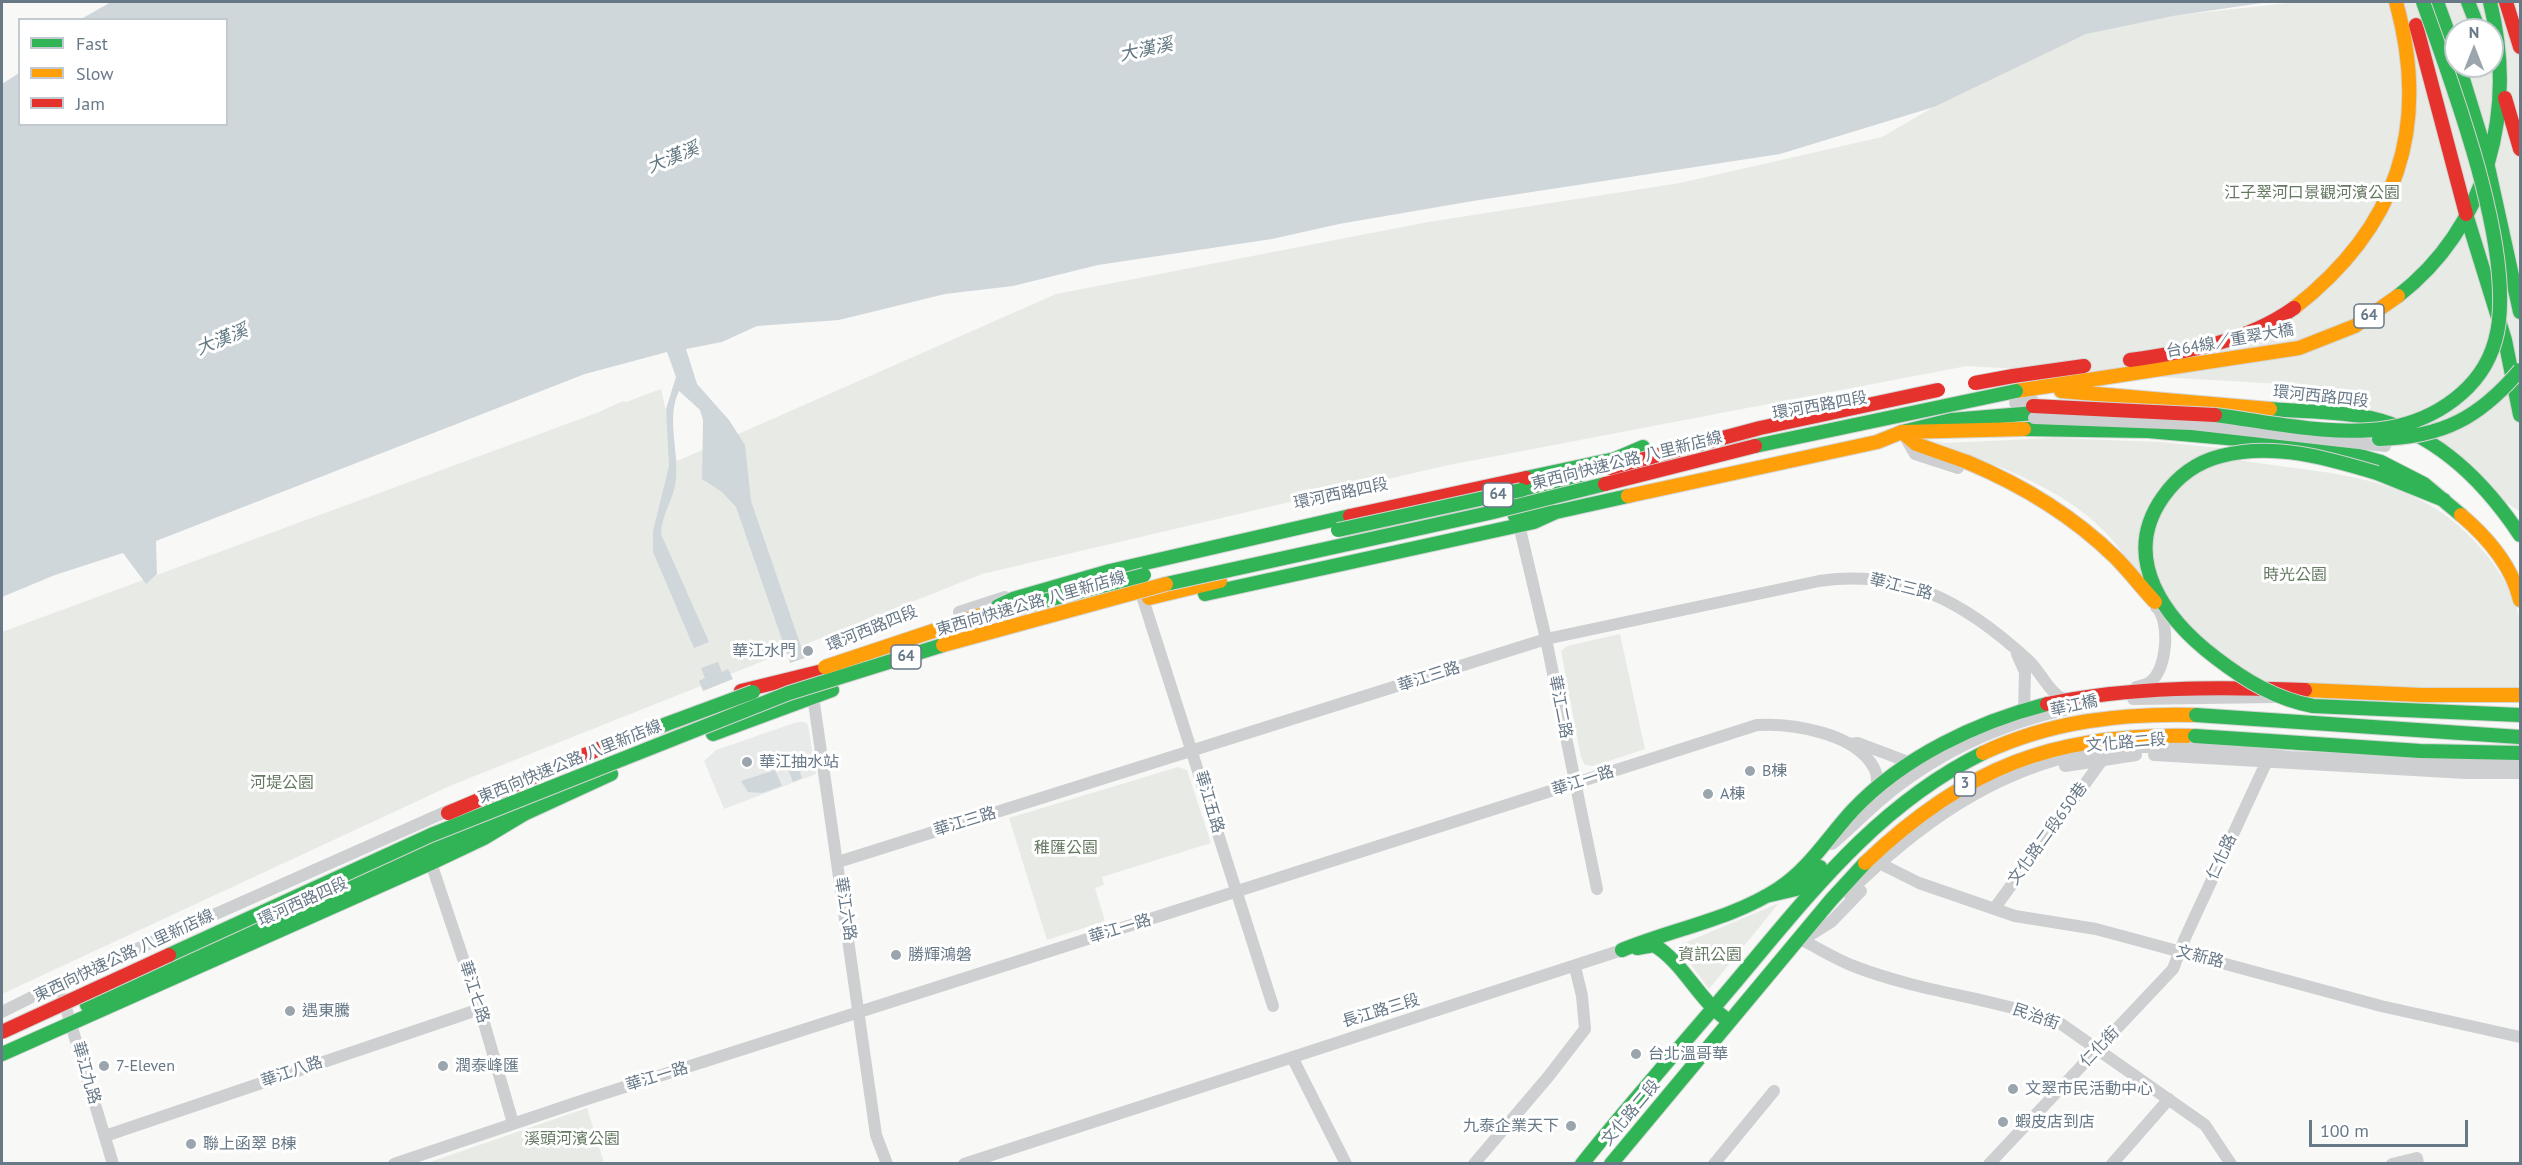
<!DOCTYPE html>
<meta charset="utf-8">
<style>
body{margin:0}
#map{position:relative;width:2522px;height:1165px;overflow:hidden;background:#f8f8f7;font-family:"PT Sans",sans-serif}
canvas{display:block}
.frame{position:absolute;inset:0;border:3px solid #677887;pointer-events:none}
.legend{position:absolute;left:18px;top:18px;width:210px;height:108px;box-sizing:border-box;background:#fff;border:2px solid #c2c9cf;margin:0;padding:8px 10px;list-style:none;font-size:18px;color:#677887}
.legend li{display:flex;align-items:center;gap:12px;height:30px}
.legend b{width:30px;border:2px solid #c2c9cf}
.north{position:absolute;left:2444px;top:18px;width:60px;height:60px;box-sizing:border-box;background:#fff;border:2px solid #c2c9cf;border-radius:50%;rotate:0deg;font-size:16px;font-weight:700;line-height:24px;text-align:center;color:#677887}
.north::after{content:'';display:block;margin:auto;width:21px;height:27px;background:#9aa5ae;clip-path:polygon(50% 0,100% 100%,50% 72%,0 100%)}
.scale{position:absolute;left:2309px;top:1120px;width:159px;height:27px;box-sizing:border-box;border:3px solid #677887;border-top:0;padding-left:8px;font-size:18px;line-height:21px;white-space:nowrap;color:#677887;-webkit-text-stroke:4px #fff;paint-order:stroke}
</style>
<div id="map">
<canvas width="2522" height="1165"></canvas>
<div class="frame"></div>
<ul class="legend">
<li><b style="height:8px;background:#30b455"></b>Fast</li>
<li><b style="height:8px;background:#ff9f0a"></b>Slow</li>
<li><b style="height:8px;background:#e5322d"></b>Jam</li>
</ul>
<div class="north">N</div>
<div class="scale">100 m</div>
</div>
<script>
const ctx = document.querySelector('canvas').getContext('2d');
ctx.lineJoin = 'round';
function fillPath(path, color) {
  ctx.fillStyle = color;
  ctx.fill(path, 'evenodd');
}
function stroke(path, color, width, dash) {
  ctx.strokeStyle = color;
  ctx.lineWidth = width;
  ctx.lineCap = dash ? 'butt' : 'round';
  ctx.setLineDash(dash || []);
  ctx.stroke(path);
}
function write(font, color, halo, rows, align = 'center') {
  ctx.font = font + ' "PT Sans","Noto Sans TC",sans-serif';
  ctx.lineWidth = 6;
  ctx.setLineDash([]);
  ctx.textBaseline = 'middle';
  ctx.strokeStyle = halo;
  ctx.fillStyle = color;
  for (const [text, x, y, turn = 0] of rows) {
    ctx.save();
    ctx.translate(x, y);
    ctx.rotate((+turn || 0) * Math.PI / 180);
    ctx.textAlign = isNaN(turn) ? turn : align;
    if (halo) ctx.strokeText(text, 0, 0);
    ctx.fillText(text, 0, 0);
    ctx.restore();
  }
}
fillPath(new Path2D(`
 M797 722H805L808 725 816 774 724 809 704 761 716 750Z`), '#e8eae9');
fillPath(new Path2D(`
 M2297 2H2520V516L2519 511 2334 387 1967 366 1444 466 982 574 452 785 2 994V632L599 412 623 401 626 402 661 389 677 461 1056 294 1428 222 1680 183 1882 137 2071 27ZM2456 30H2492V66H2456Z
 M2054 438 2161 442 2220 448 2150 507 2151 595C2136 575 2123 550 2105 532 2057 483 1993 466 1932 440L1944 443Z
 M2238 460C2337 476 2426 472 2492 562 2505 580 2518 602 2520 624 2522 648 2520 673 2520 697L2252 680 2183 620 2153 575 2149 553 2158 509 2199 466Z
 M1620 634 1645 749 1594 766 1585 765 1581 758 1561 651 1567 646Z
 M1178 767 1187 770 1211 843 1102 877 1104 885 1095 888 1105 921 1047 940 1009 818Z
 M1779 903 1709 989 1677 946Z
 M587 1108 604 1163H427Z`), '#e8ebe5');
fillPath(new Path2D(`
 M111 2H2269L2173 16 2086 34 1934 107 1780 154 1473 201 1339 224 1272 239 1098 265 1013 286 945 294 839 320 757 326 722 342 686 349 697 384 729 420 745 445 751 501 805 658 790 663 736 507 722 492 702 479 703 420 700 410 679 391C666 417 679 451 676 480 674 499 661 515 661 534L709 642 694 648 653 552V531L669 466 666 409 676 377 667 352 585 374 156 541 157 574 146 584 123 553 55 575 2 597V84L19 73 20 124H226V20L81 19Z
 M718 662 722 672 728 669 733 679 703 691 699 681 705 678 701 668Z
 M796 760 802 778 793 782 786 764Z
 M775 770 782 786 762 793 748 792 741 781Z`), '#d0d7da');
const fast = new Path2D(`
 M2437 2 2456 54
 M2468 2 2479 30
 M2459 66 2483 144 2520 312
 M2466 214 2505 340 2520 415
 M2398 296C2488 226 2517 110 2490 2
 M2270 409C2303 412 2339 411 2371 418 2436 433 2484 481 2520 535
 M2024 429 2148 431 2328 447 2381 462 2424 484 2461 515
 M1902 432 1951 420 2035 413
 M2377 473 2444 500
 M1526 478 1615 459 1643 447
 M1511 493 1579 477
 M1515 516 1531 512H1556
 M1205 594 1534 522 1556 512 1628 496
 M998 606 1013 599 1110 571 1350 516
 M713 734 832 690
 M1766 896 1796 889 1820 867
 M1637 948 1654 945C1685 964 1698 1000 1729 1021
 M1622 950C1673 929 1732 919 1778 889 1810 868 1828 837 1853 810 1903 757 1977 722 2047 704
 M87 1005 478 828 524 814
 M2 1054 431 863 484 838 524 814 611 774
 M1582 1164C1632 1101 1686 1041 1738 979 1811 892 1879 804 1983 753
 M1611 1164 1831 900 1865 863`);
const slow = new Path2D(`
 M2294 308C2397 228 2431 128 2396 2
 M2016 391 2299 348 2355 326 2398 296
 M2061 391 2270 409
 M1902 432 1916 444 1967 462
 M1628 496 1877 442 1902 432 2024 429
 M2461 515C2487 537 2512 566 2520 600
 M1149 598 1220 581
 M2305 690 2421 695H2520
 M1983 753C2051 721 2122 713 2196 715
 M1865 863C1965 767 2056 732 2195 736`);
const jam = new Path2D(`
 M2506 2 2520 47
 M2416 25 2466 214
 M2505 98 2520 149
 M2130 360C2187 352 2246 342 2294 308
 M2013 376 2084 366
 M1350 516 1526 478
 M741 691 839 667
 M2047 704C2132 686 2219 687 2305 690`);
stroke(fast, '#d4d6d6', 16);
stroke(slow, '#d4d6d6', 16);
stroke(jam, '#d4d6d6', 16);
stroke(new Path2D(`
 M2015 403 2033 401
 M1907 440 1915 454 1958 468
 M1519 525 1546 639 1597 889
 M1143 599 1273 1006
 M959 612 1005 597
 M2017 654 2025 672 2024 711
 M2136 687C2140 686 2146 685 2150 682 2167 671 2171 620 2156 607
 M812 689 876 1135 887 1164
 M2133 699 2275 697
 M1850 744 1858 743 1911 763
 M2154 755 2465 773H2520
 M2065 766 2136 755
 M1832 844C1850 829 1866 812 1883 798 1942 749 2014 717 2090 705
 M838 862 1546 639 1819 581C1906 569 1965 602 2028 660 2041 672 2048 691 2064 700
 M431 863 480 1009 513 1123
 M1885 866 1919 883 2015 916 2096 929 2381 1006 2520 1037
 M1848 893C1917 826 1992 770 2089 752 2124 746 2159 747 2194 746
 M1994 909 2103 759
 M1809 934 1802 940C1820 949 1837 960 1856 967 1921 992 1992 998 2057 1021L2205 1125 2231 1164
 M1804 939 1831 922 1861 891
 M63 998 113 1164
 M2 1012 58 984 452 809
 M1292 1057 1346 1164
 M105 1136 480 1009
 M394 1164 587 1099 1757 725C1792 723 1856 733 1874 768 1878 774 1877 783 1877 791
 M964 1164 1622 950
 M1474 1164 1548 1077 1585 1029 1582 996 1575 967
 M1714 1164 1774 1091
 M1989 1164 2173 969 2185 938 2266 763
 M2112 1164 2169 1099
 M2392 1164 2417 1158 2418 1164`), '#cecfd0', 12);
stroke(fast, '#30b455', 14);
stroke(slow, '#ff9f0a', 14);
stroke(jam, '#e5322d', 14);
const fastBridge = new Path2D(`
 M2215 415C2271 422 2332 437 2388 428 2435 420 2482 389 2495 341 2519 259 2452 83 2423 2
 M2379 439C2443 437 2479 418 2520 370
 M1755 446 2016 391
 M2377 473C2327 458 2273 442 2221 456 2197 462 2177 477 2163 497 2119 559 2166 620 2216 658 2246 681 2276 699 2313 706L2520 715
 M1338 530 1521 490
 M1166 584 1489 513 1605 484
 M1013 609 1144 575
 M2196 715 2520 737
 M2195 736 2420 751 2520 753
 M599 749 753 692
 M169 955 431 835 789 693 943 645`);
const slowBridge = new Path2D(`
 M1967 462C2022 485 2072 515 2115 557 2129 571 2141 587 2155 602
 M943 645 1166 584
 M825 667 984 614 1013 609`);
const jamBridge = new Path2D(`
 M1975 383 2013 376
 M2033 406 2215 415
 M1610 468 1760 428 1938 390
 M1605 484 1755 446
 M448 813 599 749
 M2 1032 169 955`);
stroke(fastBridge, '#d4d4d5', 16, []);
stroke(slowBridge, '#d4d4d5', 16, []);
stroke(jamBridge, '#d4d4d5', 16, []);
stroke(new Path2D(`
 M2034 418 2192 424 2385 446
 M2194 746 2290 757 2520 766`), '#cecfd0', 12);
stroke(fastBridge, '#30b455', 14);
stroke(slowBridge, '#ff9f0a', 14);
stroke(jamBridge, '#e5322d', 14);
for (const [x, y, r, color] of [
 [808,651,6,"#9aa5ae"],
 [747,762,6,"#9aa5ae"],
 [1750,771,6,"#9aa5ae"],
 [1708,794,6,"#9aa5ae"],
 [896,955,6,"#9aa5ae"],
 [290,1011,6,"#9aa5ae"],
 [1636,1054,6,"#9aa5ae"],
 [104,1066,6,"#9aa5ae"],
 [443,1066,6,"#9aa5ae"],
 [2013,1089,6,"#9aa5ae"],
 [2003,1122,6,"#9aa5ae"],
 [1571,1126,6,"#9aa5ae"],
 [191,1144,6,"#9aa5ae"]
]) {
  const dot = new Path2D();
  dot.arc(x, y, r, 0, 2 * Math.PI);
  ctx.fillStyle = color;
  ctx.fill(dot);
  stroke(dot, '#fff', 2);
}
for (const [x, y, w] of [
 [2369,316,30],
 [1498,495,30],
 [906,657,30],
 [1965,784,21]
]) {
  const box = new Path2D();
  box.roundRect(x - w / 2, y - 12, w, 24, 4.5);
  ctx.fillStyle = '#fff';
  ctx.fill(box);
  stroke(box, '#677887', 1.5);
}
write('bold 15px', '#677887', null, [
 ["64",2369,316],
 ["64",1498,495],
 ["64",906,657],
 ["3",1965,784]
]);
write('16px', '#667962', '#fff', [
 ["江子翠河口景觀河濱公園",2312,193],
 ["時光公園",2295,575],
 ["河堤公園",282,783],
 ["稚匯公園",1066,848],
 ["資訊公園",1710,955],
 ["溪頭河濱公園",572,1139]
]);
write('16px', '#677887', '#fff', [
 ["台64線／重翠大橋",2230,341,-10],
 ["環河西路四段",2321,397,6],
 ["環河西路四段",1820,406,-10],
 ["東西向快速公路 八里新店線",1627,461,-14],
 ["環河西路四段",1341,494,-12],
 ["華江三路",1901,587,14],
 ["東西向快速公路 八里新店線",1031,604,-16],
 ["環河西路四段",872,629,-22],
 ["華江三路",1429,677,-18],
 ["華江橋",2074,706,-12],
 ["華江二路",1560,707,79],
 ["文化路二段",2126,743,-5],
 ["東西向快速公路 八里新店線",570,762,-22],
 ["華江一路",1583,781,-18],
 ["華江五路",1209,802,73],
 ["華江三路",965,822,-17],
 ["文化路二段650巷",2048,834,-54],
 ["仁化路",2222,857,-65],
 ["環河西路四段",303,902,-24],
 ["華江六路",845,909,81],
 ["華江一路",1120,929,-17],
 ["東西向快速公路 八里新店線",124,956,-25],
 ["文新路",2200,957,14],
 ["華江七路",474,992,72],
 ["長江路三段",1381,1011,-17],
 ["民治街",2036,1017,19],
 ["仁化街",2100,1047,-46],
 ["華江八路",292,1072,-19],
 ["華江九路",86,1073,74],
 ["華江一路",657,1077,-17],
 ["文化路二段",1631,1113,-50]
]);
write('16px', '#677887', '#fff', [
 ["華江水門",796,651,"right"],
 ["華江抽水站",759,762],
 ["B棟",1762,771],
 ["A棟",1720,794],
 ["勝輝鴻磐",908,955],
 ["遇東騰",302,1011],
 ["台北溫哥華",1648,1054],
 ["7-Eleven",116,1066],
 ["潤泰峰匯",455,1066],
 ["文翠市民活動中心",2025,1089],
 ["蝦皮店到店",2015,1122],
 ["九泰企業天下",1559,1126,"right"],
 ["聯上函翠 B棟",203,1144]
], 'left');
write('italic 18px', '#637983', '#fff', [
 ["大漢溪",1146,50,-12],
 ["大漢溪",673,158,-22],
 ["大漢溪",222,340,-22]
]);
</script>
